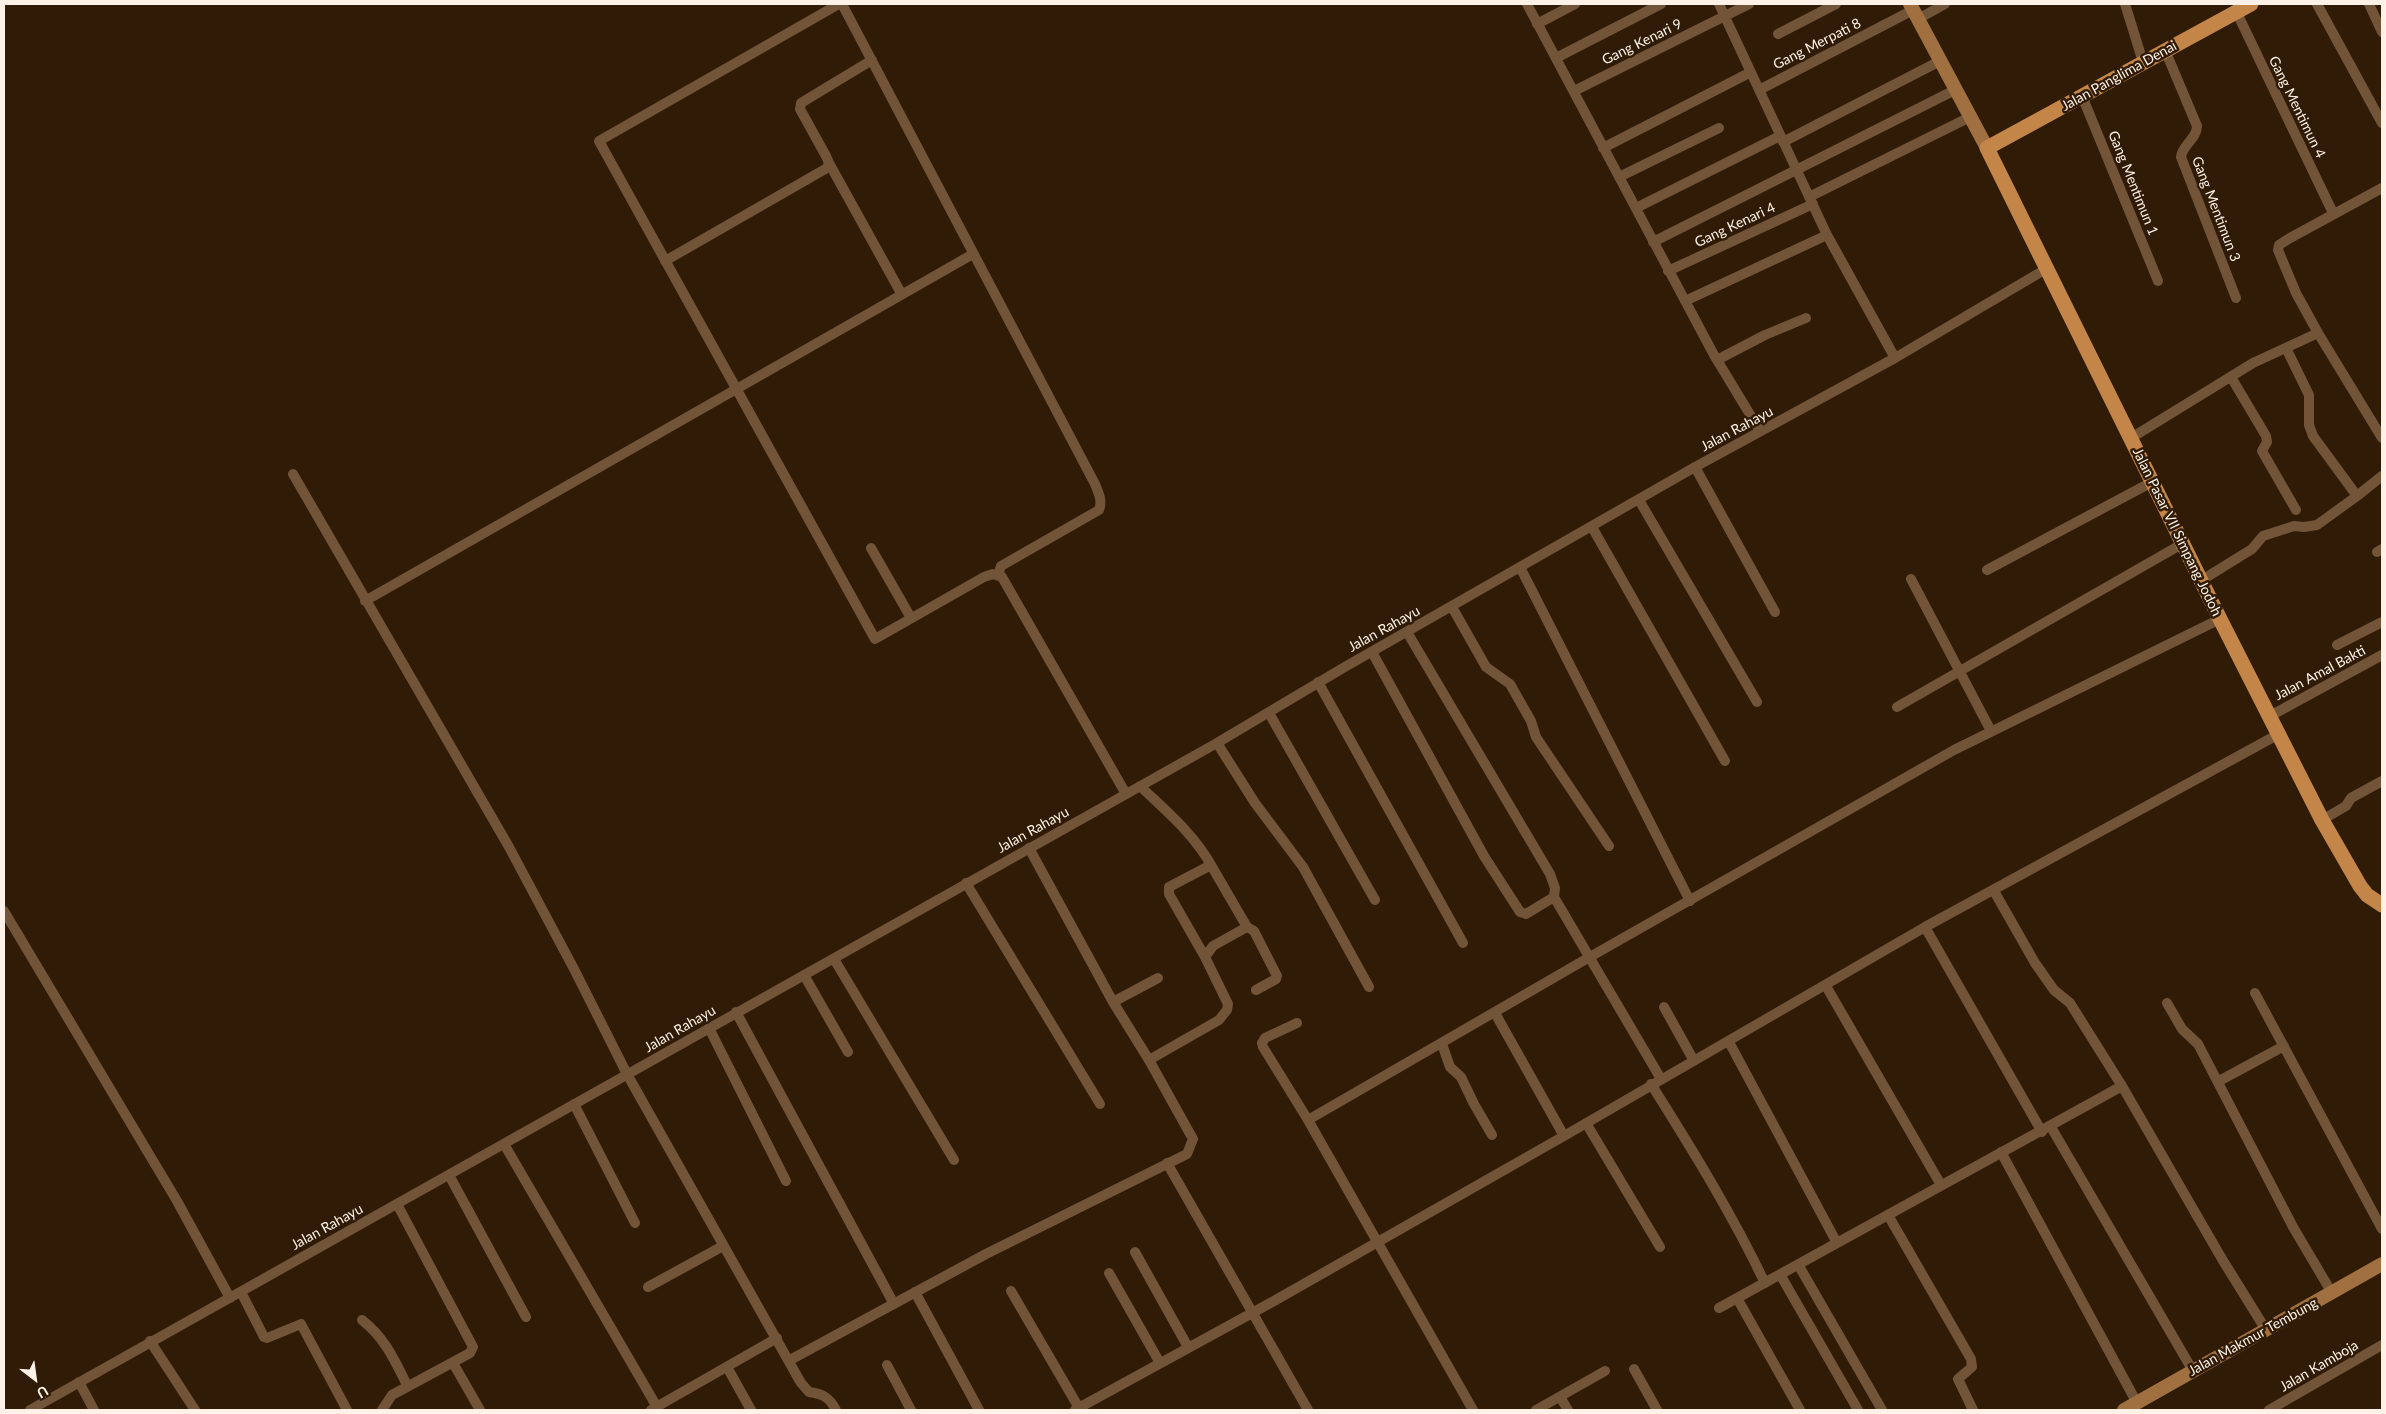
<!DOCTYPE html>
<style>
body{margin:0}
#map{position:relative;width:2386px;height:1414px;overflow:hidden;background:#301b06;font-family:Lato,sans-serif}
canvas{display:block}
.frame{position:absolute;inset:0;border:5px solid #fef2e8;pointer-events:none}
.north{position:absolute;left:10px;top:1354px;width:50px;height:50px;-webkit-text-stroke:4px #301b06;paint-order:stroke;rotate:150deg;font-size:14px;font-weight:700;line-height:20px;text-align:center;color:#fef2e8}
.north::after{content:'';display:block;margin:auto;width:18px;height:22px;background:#fef2e8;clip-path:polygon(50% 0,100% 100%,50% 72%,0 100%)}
</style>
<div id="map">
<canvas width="2386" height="1414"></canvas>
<div class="frame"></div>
<div class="north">U</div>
</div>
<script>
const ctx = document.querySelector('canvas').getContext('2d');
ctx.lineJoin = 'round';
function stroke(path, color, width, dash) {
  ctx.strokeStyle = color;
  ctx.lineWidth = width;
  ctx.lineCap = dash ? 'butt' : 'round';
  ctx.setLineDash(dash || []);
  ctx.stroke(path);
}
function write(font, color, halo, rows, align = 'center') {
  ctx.font = font + ' Lato,sans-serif';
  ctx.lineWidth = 5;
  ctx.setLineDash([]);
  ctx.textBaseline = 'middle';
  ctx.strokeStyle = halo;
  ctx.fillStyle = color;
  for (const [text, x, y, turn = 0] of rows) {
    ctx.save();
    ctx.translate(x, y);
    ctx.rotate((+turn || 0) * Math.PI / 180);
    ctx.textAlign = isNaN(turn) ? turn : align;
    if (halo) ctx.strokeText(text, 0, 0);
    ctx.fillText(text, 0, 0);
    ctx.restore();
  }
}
stroke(new Path2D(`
 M839 4 599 141 875 639 984 577 993 574 1002 577 1126 794
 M842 4 1095 484C1098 492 1103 501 1099 510L1001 566 998 575
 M1527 4 1714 355 1760 431
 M1719 4 1827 235 1895 358
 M2125 4 2143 62
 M2317 4 2382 123
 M2369 4 2382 32
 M2237 13 2333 213
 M1918 19 1945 4
 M1537 24 1575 4
 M1778 34 1836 4
 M2165 50 2197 126C2197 139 2182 145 2181 157L2236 298
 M1556 58 1661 4
 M1761 89 1913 10
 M1574 91 1749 4
 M2082 96 2158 281
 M1783 142 1940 61
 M1603 148 1751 72
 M829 163 901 293
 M1619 177 1719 128
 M2382 188 2290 238 2279 245 2278 250 2296 293 2318 333 2382 438
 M1809 197 1970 117
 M1636 208 1780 136
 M1653 242 1955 90
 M665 261 827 168 829 163 826 156 800 109 801 103 872 60
 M1668 271 1813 204
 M1685 301 1827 235
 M1717 360 1765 335 1806 318
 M2231 377 2266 436 2267 442 2262 451 2296 510
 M2131 438 2253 363 2318 333
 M1695 467 1775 612
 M293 474 509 847 574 969 627 1074 801 1383 809 1392C823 1394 829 1397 836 1410
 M2357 496 2382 476
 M1639 500 1757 702
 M1592 527 1725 761
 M871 548 911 618
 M2377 552 2382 549
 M1520 567 1690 901
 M1987 570 2152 482
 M1911 579 1991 731
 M2202 580 2252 549 2263 536 2294 526 2304 527 2317 525 2357 496 2313 436 2309 425V395L2286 348
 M365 601 973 254
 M1452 607 1486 667 1510 684 1531 721 1536 737 1609 846
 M1407 632 1550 874 1555 888 1554 897
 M2337 645 2382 622
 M1372 652 1484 856 1520 912 1526 914 1554 897 1661 1079
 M1318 682 1463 943
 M1897 707 2182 544
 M1269 713 1375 900
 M2270 716 2382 655
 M1217 743 1255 803 1303 867 1369 987
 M1140 786C1166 811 1194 834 1211 865
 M2322 820 2346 806 2351 798 2382 781
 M966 883 1100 1104
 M1994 891 2035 963 2054 990 2070 1003 2122 1086 2222 1259 2266 1330
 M4 911 177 1201 230 1298
 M1925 927 2042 1132
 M1205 957 1213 946 1247 927 1254 931 1277 976 1276 979 1256 990
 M834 959 954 1160
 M804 975 848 1052
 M1826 986 1941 1185
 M2255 993 2382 1229
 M1113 1002 1158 978
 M2167 1003 2182 1029 2198 1044 2293 1227 2332 1293
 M1664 1007 1694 1061
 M736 1012 894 1304
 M1495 1013 1564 1136
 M1297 1023 1265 1038 1262 1043 1263 1047 1308 1120 1473 1410
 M709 1028 786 1181
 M1729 1042 1837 1243
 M1442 1044 1450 1067 1461 1077 1474 1104 1492 1135
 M1149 1060 1219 1020 1227 1010 1228 1004 1205 957 1169 894V887L1211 865 1247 927
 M2219 1081 2284 1046
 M1651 1084C1692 1149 1732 1214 1765 1283
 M574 1104 635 1223
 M1308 1120 1588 958 1954 750 2220 619
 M1586 1123 1660 1247
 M2051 1127 2193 1371
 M504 1144 657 1407
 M2001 1152 2137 1403
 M1167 1163 1308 1410
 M449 1175 526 1317
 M1888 1215 1971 1359 1972 1367 1958 1379 1973 1410
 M1135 1252 1188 1347
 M1799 1266 1882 1410
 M1109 1273 1160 1363
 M1781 1276 1858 1410
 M648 1287 723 1246
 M1011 1291 1079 1408
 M241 1292 264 1337 267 1338 301 1324 347 1410
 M915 1292 979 1410
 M1737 1298 1800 1410
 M1719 1308 2122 1086
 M362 1320C385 1338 394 1359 407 1385
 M150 1341 195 1410
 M790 1360 986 1254 1187 1154 1193 1139 1189 1132 1149 1060 1113 1002 1029 848
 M453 1363 480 1410
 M887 1365 911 1410
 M727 1367 751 1410
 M1634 1369 1657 1410
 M79 1382 94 1410
 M1560 1397 1568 1410
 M30 1410 1217 743 1343 668 1695 467 1895 358 2046 269
 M382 1410 392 1395 470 1353 473 1347 397 1204
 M651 1410 777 1338
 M1075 1410 1274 1301 1564 1136 1925 927 2279 734
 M1536 1410 1605 1371
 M2269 1410 2382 1345`), '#725438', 10);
stroke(new Path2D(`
 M1910 4 1987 148
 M2124 1410 2382 1264`), '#a07041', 14);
stroke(new Path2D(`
 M2251 4 1987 148 2220 619 2322 820 2360 886 2367 895 2382 905`), '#c48648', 15);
write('14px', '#fef2e8', '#301b06', [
 ["Gang Kenari 9",1642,42,-26],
 ["Gang Merpati 8",1817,44,-27],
 ["Jalan Panglima Denai",2119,76,-29],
 ["Gang Mentimun 4",2297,107,64],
 ["Gang Mentimun 1",2133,183,68],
 ["Gang Mentimun 3",2216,209,69],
 ["Gang Kenari 4",1735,225,-25],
 ["Jalan Rahayu",1737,429,-28],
 ["Jalan Pasar VII Simpang Jodoh",2177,532,64],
 ["Jalan Rahayu",1384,629,-29],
 ["Jalan Amal Bakti",2320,673,-28],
 ["Jalan Rahayu",1033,830,-29],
 ["Jalan Rahayu",680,1029,-30],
 ["Jalan Rahayu",327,1227,-29],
 ["Jalan Makmur Tembung",2253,1337,-29],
 ["Jalan Kamboja",2319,1366,-30]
]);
</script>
